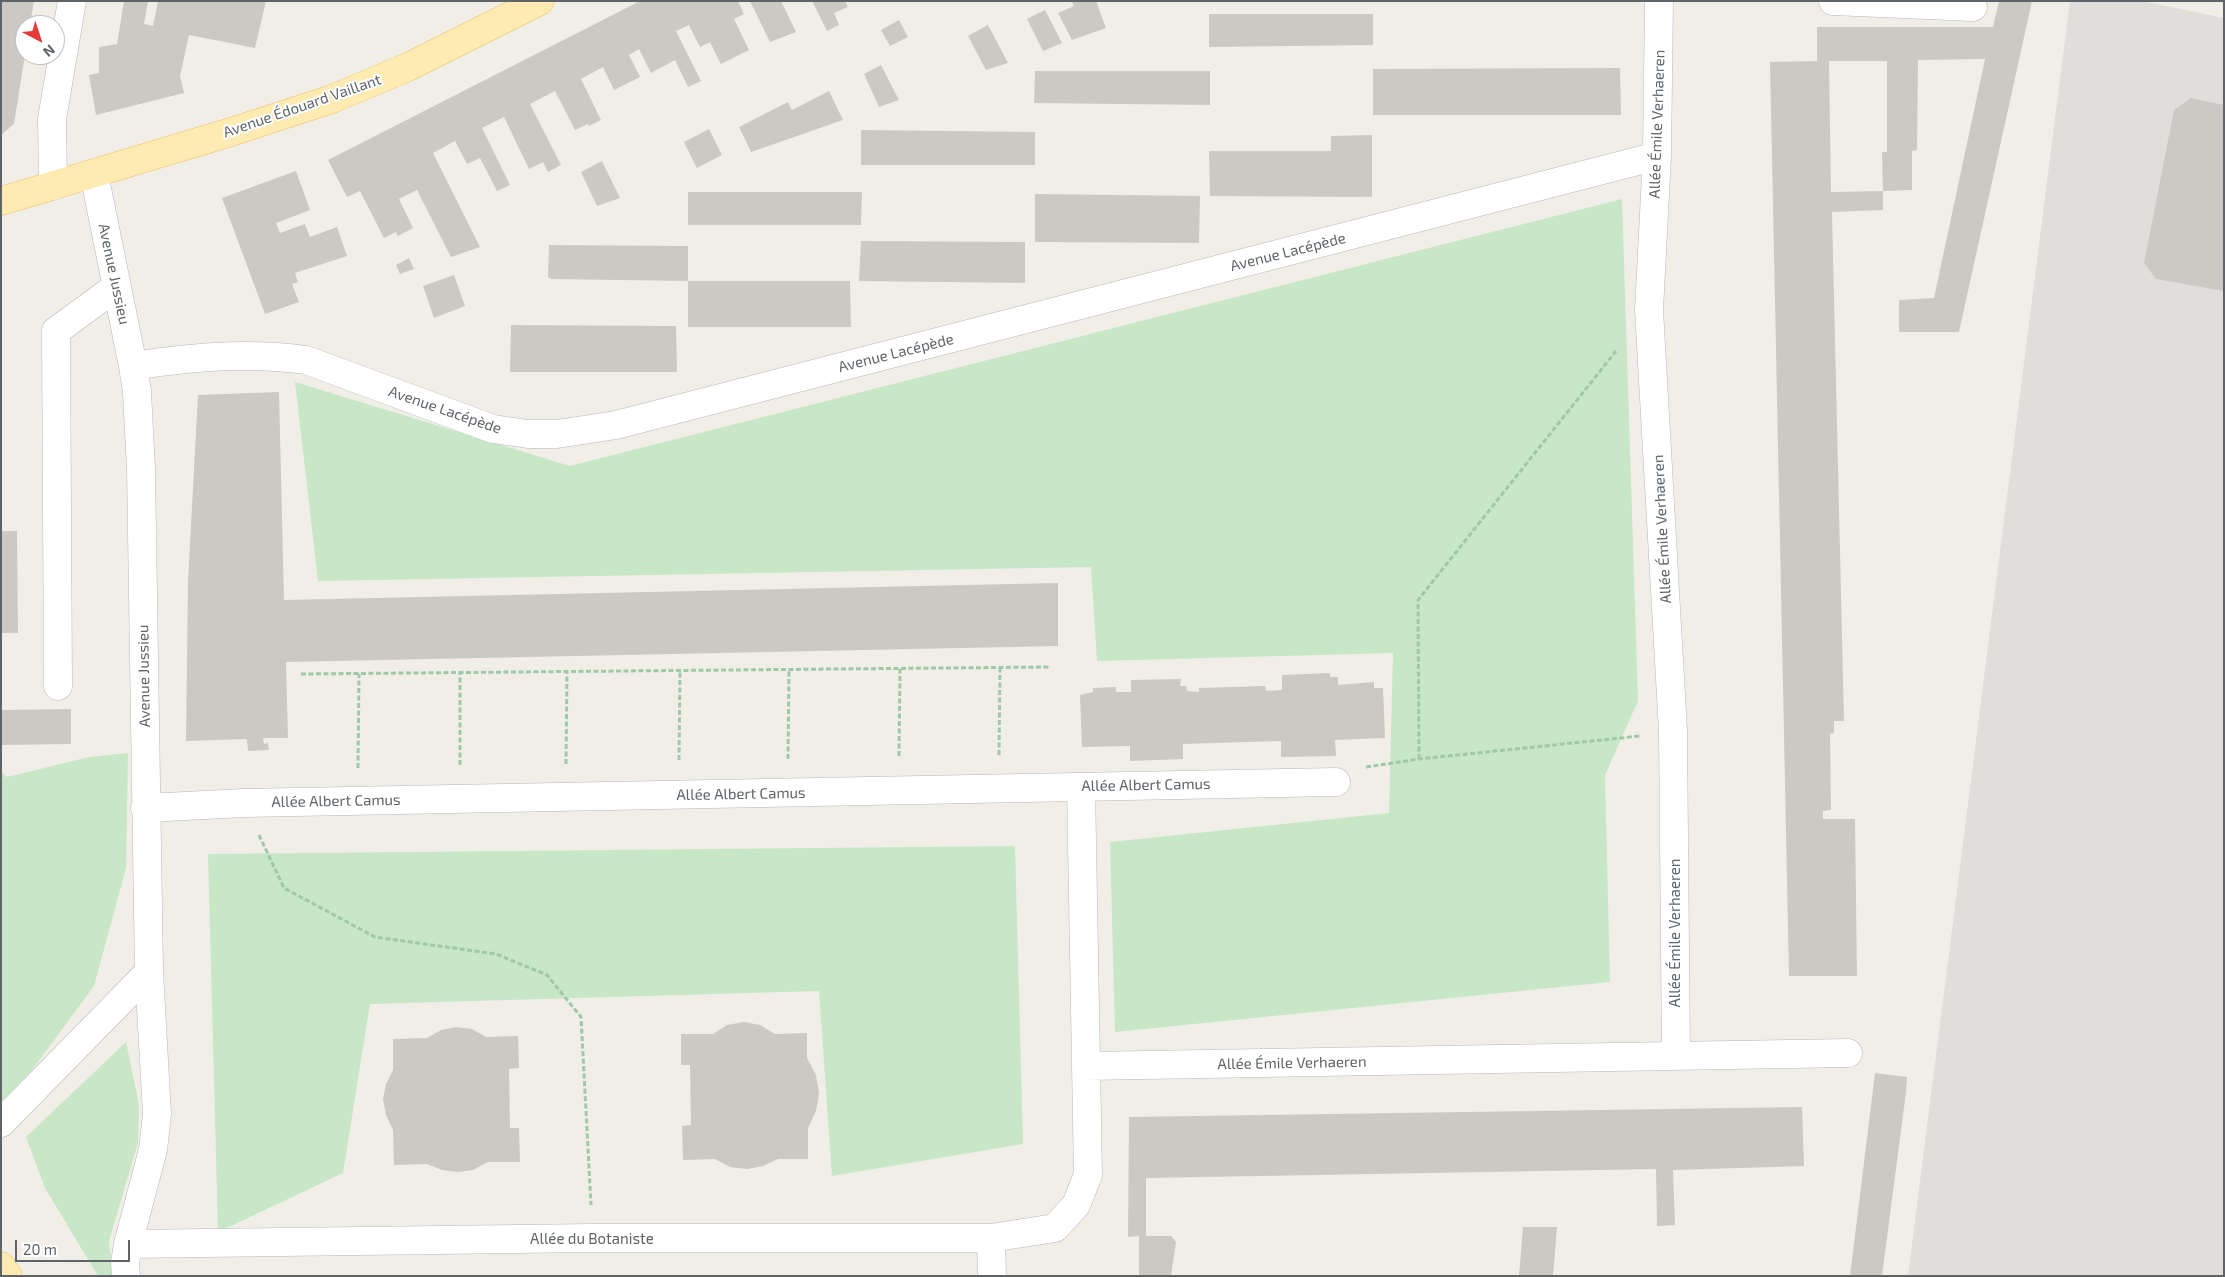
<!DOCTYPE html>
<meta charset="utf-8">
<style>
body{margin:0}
#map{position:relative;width:2225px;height:1277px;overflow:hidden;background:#f1eee8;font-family:"Exo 2",sans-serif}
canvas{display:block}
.frame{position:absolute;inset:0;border:2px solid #5f6468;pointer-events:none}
.north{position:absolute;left:15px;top:15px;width:50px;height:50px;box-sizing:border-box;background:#fff;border:1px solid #bfc1c3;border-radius:50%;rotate:140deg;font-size:14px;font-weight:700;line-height:20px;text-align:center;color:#5f6468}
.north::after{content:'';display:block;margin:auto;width:18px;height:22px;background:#e53c3a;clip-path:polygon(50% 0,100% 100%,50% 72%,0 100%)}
.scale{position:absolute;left:15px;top:1240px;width:115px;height:22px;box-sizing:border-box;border:2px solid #5f6468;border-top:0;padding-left:6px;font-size:15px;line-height:18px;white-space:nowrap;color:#5f6468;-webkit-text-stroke:4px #fff;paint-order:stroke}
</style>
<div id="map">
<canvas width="2225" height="1277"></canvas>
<div class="frame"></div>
<div class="north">N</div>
<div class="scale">20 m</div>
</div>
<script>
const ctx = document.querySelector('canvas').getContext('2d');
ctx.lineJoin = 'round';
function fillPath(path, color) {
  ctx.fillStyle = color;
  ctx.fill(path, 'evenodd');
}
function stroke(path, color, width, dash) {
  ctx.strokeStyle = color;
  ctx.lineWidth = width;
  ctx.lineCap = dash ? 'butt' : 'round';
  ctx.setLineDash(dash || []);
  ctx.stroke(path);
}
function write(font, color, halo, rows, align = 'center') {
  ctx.font = font + ' "Exo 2",sans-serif';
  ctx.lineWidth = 4;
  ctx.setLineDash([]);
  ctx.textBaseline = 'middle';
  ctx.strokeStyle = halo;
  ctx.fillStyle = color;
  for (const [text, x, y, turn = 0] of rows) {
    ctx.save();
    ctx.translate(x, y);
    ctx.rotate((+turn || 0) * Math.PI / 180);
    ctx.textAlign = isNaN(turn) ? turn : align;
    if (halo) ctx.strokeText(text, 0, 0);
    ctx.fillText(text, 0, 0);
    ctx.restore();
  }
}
fillPath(new Path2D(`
 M2070 1H2142L2224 18V1276H1908Z`), '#e0ddda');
fillPath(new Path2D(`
 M1622 199 1638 701 1605 775 1610 982 1115 1032 1110 842 1389 813 1393 653 1097 661 1091 567 318 581 295 382 570 466Z
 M128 753 126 868 94 986 32 1070 1 1102V772L7 777 89 757Z
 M1015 846 1023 1144 832 1176 819 991 370 1004 343 1173 218 1232 208 854Z
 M126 1042 139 1105 138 1143 109 1241 112 1272 111 1276H98L45 1188 26 1137Z`), '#c8e7c6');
fillPath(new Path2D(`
 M1 1H34L30 25H25V55L14 124 1 135Z
 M124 1H148L144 24 153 26 158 1H266L255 48 189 35 180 76 184 93 96 115 89 75 99 73V47L117 44Z
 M640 1H738L744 14 734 19 749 50 721 64 710 42 700 47 689 25 676 31 701 81 688 87 675 60 651 73 639 49 629 55 640 77 614 90 603 67 581 79 601 120 589 126 588 124 575 130 555 91 530 104 561 165 548 172 543 162 529 169 504 117 482 128 510 185 497 191 480 158 467 164 455 141 433 153 480 247 451 257 417 190 399 199 413 228 398 236 396 232 384 238 360 191 347 197 328 160Z
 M750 1H781L796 32 770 42Z
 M812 1H845L848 7 834 13 839 25 827 31Z
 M1075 1H1096L1106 28 1072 40 1058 13 1074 6 1072 2Z
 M1999 1H2032L1959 332H1899V300L1934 298 1985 59 1918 60 1917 150 1912 151V190L1883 191V210L1832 212 1844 721H1834V733L1830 734 1831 810 1823 811V819H1855L1857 976H1789L1770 62 1817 61V27H1993ZM1829 61H1887V152H1882L1883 191 1831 192Z
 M1045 10 1062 43 1043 51 1027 19Z
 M1209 14H1373V45L1209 47Z
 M899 20 908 37 890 46 881 30Z
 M988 25 1008 63 986 70 968 36Z
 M881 65 899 100 879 107 864 74Z
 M1620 68 1621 115H1373V69Z
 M1035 71H1210V105L1034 103Z
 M829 91 843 120 751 152 739 127 788 102 792 110Z
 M2191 98 2224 105V291L2156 279 2144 263 2174 110Z
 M709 129 722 155 697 168 684 142Z
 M861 130 1035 132V165H861Z
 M1372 135V197L1210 196 1209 151H1331V136Z
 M602 161 620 198 597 206 581 172Z
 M296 171 310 210 276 223 280 233 305 224 310 237 337 227 347 256 295 273 298 282 292 284 299 302 265 314 222 198Z
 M688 192H862L861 225H688Z
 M1035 194 1200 196 1199 243 1035 242Z
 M861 241 1025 242V283L859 281Z
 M549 245 688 246V281H850L851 327H688V281L551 279 548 277Z
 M409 258 414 269 400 274 396 265Z
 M454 275 465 306 434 318 423 286Z
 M511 325 676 326 677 372H510Z
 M279 392 284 600 1058 583V646L286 662 288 738H263L264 744 268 743 269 750 248 751 247 739 186 741 188 581 198 395Z
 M1 531H17L18 633H1Z
 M1330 673V677H1338V685L1374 682V688H1383L1385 738 1335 740 1336 756 1281 757V741L1183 744V759L1130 761V746L1082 747 1080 695 1093 692V688L1116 687V692H1131V680L1181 679 1180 686H1186L1187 691 1199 692V688L1265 686 1266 691 1282 690V675Z
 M71 709V744L1 745V710Z
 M744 1022 760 1025 775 1034 807 1033V1058L816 1075 819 1093 816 1111 808 1128V1159H778L763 1166 747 1169 730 1167 715 1159 683 1160 682 1126 691 1125 690 1065H681V1034H713L727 1025Z
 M456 1027 472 1029 486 1037 518 1036 519 1068 509 1069 510 1128H519L520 1162H488L473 1170 458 1172 442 1170 427 1164 394 1165 393 1130 386 1115 383 1099 386 1084 393 1070V1039L427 1038 441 1030Z
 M1875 1073 1907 1077 1906 1092 1882 1276H1850Z
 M1802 1107 1804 1166 1673 1170 1675 1225 1657 1226 1656 1169 1146 1178V1236H1171L1176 1242 1171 1276H1139V1236L1128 1237 1129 1117Z
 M1523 1227H1557L1553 1276H1519Z`), '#ccc9c5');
const minor = new Path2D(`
 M1659 1 1657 156 1649 310 1673 731 1676 1056
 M1833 1 1973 7
 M94 174 133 366 137 392 141 469 149 972 157 1114 153 1150 128 1244 125 1263 126 1276
 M53 186 52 119 72 1
 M133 366C192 357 247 352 306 360L493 429 528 434H557L616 425 1657 156
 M58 686 56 331 116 287
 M145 808 244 803 1336 782
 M1087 1066 1848 1053
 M1 1123 149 972
 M991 1238 992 1276
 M128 1244 593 1238H991L1055 1228 1076 1205 1088 1175 1081 787`);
const major = new Path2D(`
 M1 201 231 132 332 99 408 67 540 1
 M1 1266 8 1276`);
stroke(minor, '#b5b8bc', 29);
stroke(major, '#eebe64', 29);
stroke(new Path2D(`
 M301 674 1051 667
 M999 755 1000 668
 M899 756 900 669
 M788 759 789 670
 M1419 759 1418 600 1616 351
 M679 760 680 671
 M566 764 567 672
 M460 765V673
 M1366 767 1419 759 1640 736
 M358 768 359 674
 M259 835 284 888 375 937 496 954 547 975 581 1017 591 1205`), '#9fc8a8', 3, [5, 2.5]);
stroke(minor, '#fff', 28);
stroke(major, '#fdebb1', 28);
write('15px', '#5f6468', '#fff', [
 ["Avenue Édouard Vaillant",302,106,-19],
 ["Allée Émile Verhaeren",1657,124,-88],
 ["Avenue Lacépède",1288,252,-14],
 ["Avenue Jussieu",114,274,78],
 ["Avenue Lacépède",896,353,-14],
 ["Avenue Lacépède",445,410,19],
 ["Allée Émile Verhaeren",1662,529,-93],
 ["Avenue Jussieu",144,676,-91],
 ["Allée Albert Camus",1146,785,-1],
 ["Allée Albert Camus",741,794,-1],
 ["Allée Albert Camus",336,801,-1],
 ["Allée Émile Verhaeren",1675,933,-90],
 ["Allée Émile Verhaeren",1292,1063,-1],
 ["Allée du Botaniste",592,1239]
]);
</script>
